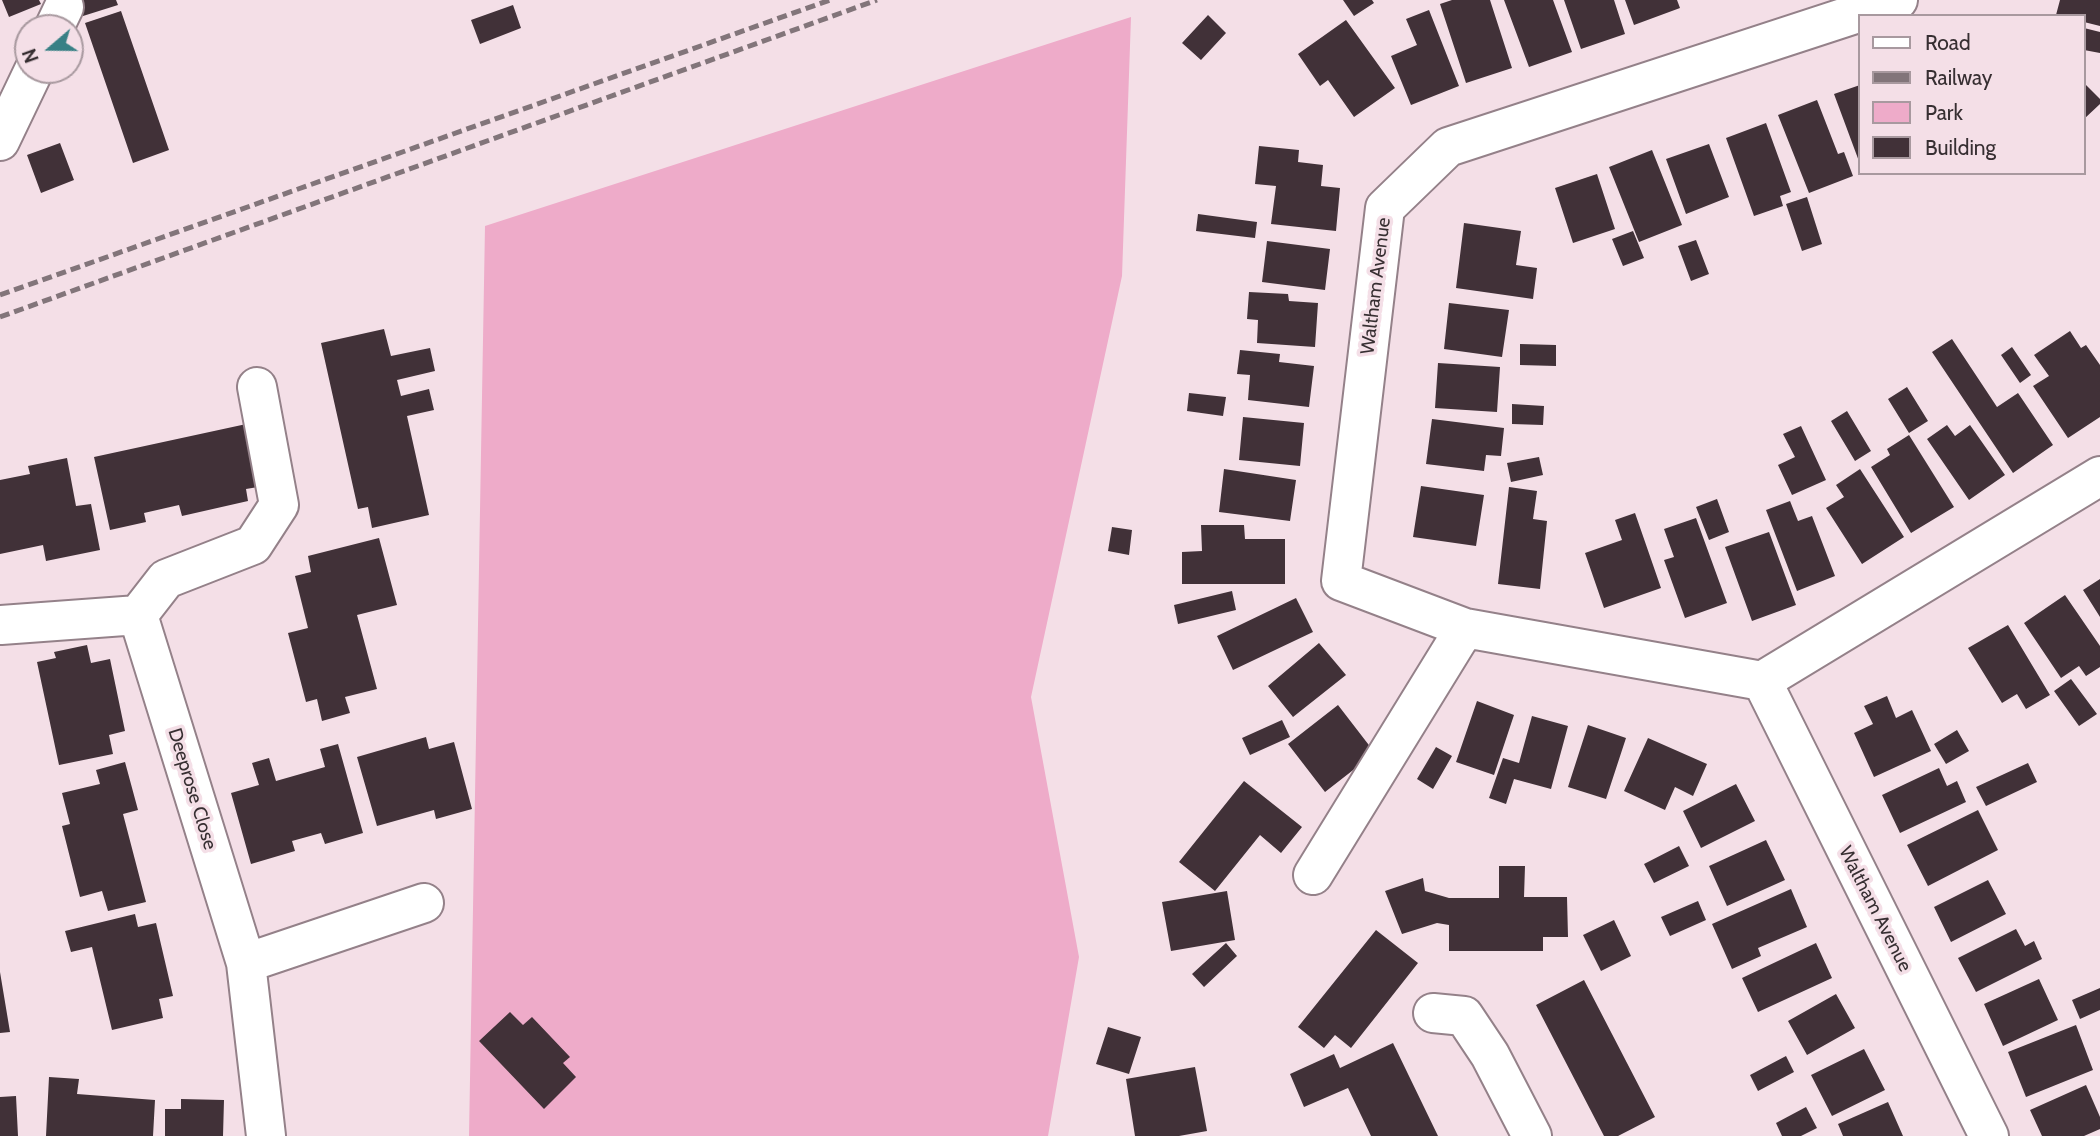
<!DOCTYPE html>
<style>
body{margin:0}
#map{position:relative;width:2100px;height:1136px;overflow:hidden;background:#f4dfe7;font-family:Cabin,sans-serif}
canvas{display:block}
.legend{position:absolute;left:1858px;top:14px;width:228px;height:161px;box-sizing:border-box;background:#f4dfe7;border:2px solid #a8999f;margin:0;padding:9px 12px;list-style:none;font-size:21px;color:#372f32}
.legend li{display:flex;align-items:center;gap:14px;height:35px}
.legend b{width:35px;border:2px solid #a8999f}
.north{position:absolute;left:14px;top:14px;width:70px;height:70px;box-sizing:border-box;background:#f4dfe7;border:2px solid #a8999f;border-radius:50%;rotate:250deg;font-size:19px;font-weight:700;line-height:28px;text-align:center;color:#372f32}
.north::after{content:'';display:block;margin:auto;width:24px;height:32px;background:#388085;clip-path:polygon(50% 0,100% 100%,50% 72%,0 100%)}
</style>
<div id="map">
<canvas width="2100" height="1136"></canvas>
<ul class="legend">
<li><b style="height:9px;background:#fff"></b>Road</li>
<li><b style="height:9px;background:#82757a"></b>Railway</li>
<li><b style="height:19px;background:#eeabc9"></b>Park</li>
<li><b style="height:19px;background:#413138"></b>Building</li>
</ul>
<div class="north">N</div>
</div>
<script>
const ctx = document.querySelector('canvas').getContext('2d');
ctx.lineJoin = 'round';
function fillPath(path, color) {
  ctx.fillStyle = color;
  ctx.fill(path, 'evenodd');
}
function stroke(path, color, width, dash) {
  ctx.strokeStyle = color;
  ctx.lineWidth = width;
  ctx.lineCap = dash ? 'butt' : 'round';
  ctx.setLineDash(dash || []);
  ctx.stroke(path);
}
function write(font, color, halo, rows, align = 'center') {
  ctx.font = font + ' Cabin,sans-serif';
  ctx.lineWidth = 7;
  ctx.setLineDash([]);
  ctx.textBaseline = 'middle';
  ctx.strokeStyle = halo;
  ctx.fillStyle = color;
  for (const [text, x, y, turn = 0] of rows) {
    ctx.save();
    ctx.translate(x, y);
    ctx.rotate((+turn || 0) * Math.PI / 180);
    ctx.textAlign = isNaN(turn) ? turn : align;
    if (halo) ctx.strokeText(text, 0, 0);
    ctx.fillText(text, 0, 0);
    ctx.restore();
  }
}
fillPath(new Path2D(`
 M1131 17 1122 276 1031 697 1079 957 1048 1136H469L485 226Z`), '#eeabc9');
fillPath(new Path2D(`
 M2 0H39L41 4 9 17Z
 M77 0H116L118 5 83 16Z
 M1343 0H1372L1374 3 1354 16Z
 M1452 0H1490L1512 68 1466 83 1440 4Z
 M1504 0H1553L1572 52 1529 67Z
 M1564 0H1614L1625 34 1581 49Z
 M1625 0H1677L1680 8 1634 25Z
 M2060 0H2100V26L2084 22V16L2056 15Z
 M513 5 521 28 480 44 471 20Z
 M1429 10 1459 86 1411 105 1391 56 1417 45 1406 19Z
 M121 11 169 150 133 163 85 23Z
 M1208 15 1226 33 1201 60 1182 43Z
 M1346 20 1395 88 1354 117 1328 80 1320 86 1298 54Z
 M2084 28 2100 32V53L2084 50Z
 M2084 83 2100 99V104L2084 119Z
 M1860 85V164L1834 94Z
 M1817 100 1838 154 1844 152 1853 176 1809 193 1778 115Z
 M1766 123 1791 192 1780 196 1783 206 1754 216 1726 138Z
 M60 143 74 180 41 193 27 155Z
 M1709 144 1729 197 1686 214 1666 159Z
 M1259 146 1299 150 1298 162 1323 165 1321 186 1340 188 1336 231 1271 224 1276 186 1255 184Z
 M1652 150 1682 225 1639 242 1609 167Z
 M1597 174 1615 229 1573 243 1555 188Z
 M1807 197 1822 244 1802 251 1786 204Z
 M1198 214 1257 222 1255 238 1196 231Z
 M1464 223 1521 231 1516 265 1537 268 1533 299 1456 288Z
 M1633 231 1644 258 1623 266 1612 239Z
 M1696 240 1709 274 1691 281 1678 246Z
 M1267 241 1330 249 1325 290 1262 282Z
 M1249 292 1288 294 1289 301 1318 303 1315 347 1257 343 1258 320 1247 319Z
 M1449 303 1509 310 1502 357 1444 349Z
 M384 329 391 356 430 348 435 371 397 380 401 396 429 389 434 410 407 416 429 515 372 528 368 507 358 509 321 343Z
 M2070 331 2081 348 2086 345 2100 365V417L2068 438 2033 386 2049 376 2034 355Z
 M1952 339 1997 407 2018 393 2053 445 2013 473 1932 352Z
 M1520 344 1556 345V366L1520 365Z
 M2012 347 2031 375 2020 383 2001 355Z
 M1240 350 1280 354 1279 362 1314 366 1309 407 1248 400 1250 375 1237 374Z
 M1438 363 1500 367 1497 412 1435 408Z
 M1907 387 1928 421 1909 433 1888 399Z
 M1189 393 1226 397 1223 416 1187 411Z
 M1512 404 1544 406 1543 425 1512 424Z
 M1847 411 1871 451 1855 461 1831 421Z
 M1243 417 1304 423 1300 466 1239 460Z
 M1432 419 1504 428 1501 456 1486 455 1484 471 1426 464Z
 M251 423 264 486 246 489 248 501 182 516 179 505 144 513 146 522 110 530 94 457Z
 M1947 425 1955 436 1970 425 2005 475 1969 500 1927 439Z
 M1801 426 1826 480 1792 495 1778 465 1795 457 1783 434Z
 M1909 435 1954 507 1911 533 1871 467 1890 455 1887 449Z
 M1539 457 1543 475 1511 482 1507 463Z
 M67 458 76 506 91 504 100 550 46 561 43 545 0 554V480L30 474 28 466Z
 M1224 469 1296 480 1290 521 1219 512Z
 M1860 469 1904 537 1862 564 1826 508 1844 497 1836 485Z
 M1421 486 1484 495 1476 546 1413 537Z
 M1509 487 1537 491 1533 519 1547 521 1540 589 1498 584Z
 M1717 499 1729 532 1709 540 1696 507Z
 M1790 501 1798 521 1812 516 1835 576 1797 591 1766 510Z
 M1635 513 1661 588 1604 608 1585 553 1622 540 1615 520Z
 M1696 518 1727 603 1685 618 1664 560 1674 557 1664 529Z
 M1201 525H1244L1245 539H1285V584H1182V552L1202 551Z
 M1112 527 1132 530 1129 555 1108 551Z
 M1769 532 1796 605 1752 621 1725 547Z
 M379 538 397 605 357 615 377 689 345 697 350 713 322 721 317 699 306 702 288 633 308 628 295 576 311 572 308 556Z
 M2100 579V617L2083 590Z
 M1232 591 1236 610 1178 624 1174 605Z
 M2065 595 2100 646V667L2086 676 2079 666 2061 678 2024 623Z
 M1296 598 1313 632 1233 670 1217 636Z
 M2008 625 2050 695 2026 709 2017 694 2002 703 1968 648Z
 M1319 643 1346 675 1293 717 1268 686Z
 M87 645 91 663 110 659 125 731 109 735 113 754 59 765 37 662 56 658 54 652Z
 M2071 679 2097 714 2079 726 2054 691Z
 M1887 696 1896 718 1912 710 1931 751 1874 777 1854 733 1873 724 1864 706Z
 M1477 701 1514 715 1494 775 1456 762Z
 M1338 705 1375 753 1325 792 1288 744Z
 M1532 716 1568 726 1551 789 1514 779 1506 804 1489 798 1503 758 1519 763Z
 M1282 720 1290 737 1250 755 1242 738Z
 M1588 725 1626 738 1606 799 1568 787Z
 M1957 730 1969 751 1946 764 1934 744Z
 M426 737 429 749 454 742 472 809 436 819 434 810 377 826 357 757Z
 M1648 738 1707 764 1693 796 1675 787 1665 810 1624 791Z
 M338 744 363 833 325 844 321 833 292 841 295 851 251 864 231 793 259 785 252 763 269 758 276 781 325 767 320 749Z
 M1436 747 1452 756 1433 789 1417 779Z
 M125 762 138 810 123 814 146 902 108 911 102 891 80 897 62 826 70 824 62 793 100 784 96 770Z
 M2028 763 2037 782 1986 806 1976 787Z
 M1939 768 1947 786 1957 781 1966 802 1900 833 1882 795Z
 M1244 781 1302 827 1281 853 1260 835 1215 891 1179 862Z
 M1736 784 1755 821 1701 848 1683 811Z
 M1978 810 1998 850 1928 886 1907 845Z
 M1766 840 1785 880 1727 906 1709 866Z
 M1679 846 1689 866 1654 883 1644 864Z
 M1499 866H1525L1524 897H1567L1568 937H1543V951H1449V925L1437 923 1402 934 1385 891 1423 878 1425 891 1449 898H1499Z
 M1988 880 2006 914 1951 942 1934 907Z
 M1791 889 1807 927 1758 948 1761 956 1732 969 1712 924Z
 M1227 891 1235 940 1171 951 1162 902Z
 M1698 901 1706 920 1670 936 1661 917Z
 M135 914 138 927 156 923 173 996 159 999 163 1018 112 1030 92 947 71 952 65 931Z
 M1614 920 1631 956 1601 971 1583 935Z
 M2016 929 2025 946 2034 941 2042 959 1976 992 1958 958Z
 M1376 930 1418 963 1351 1048 1335 1035 1324 1048 1298 1027Z
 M1226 943 1237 956 1204 987 1192 974Z
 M1816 943 1832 978 1758 1012 1742 978Z
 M0 972 10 1032 0 1033Z
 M2039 979 2058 1020 2003 1046 1984 1004Z
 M1584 980 1655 1117 1618 1136H1604L1536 1005Z
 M2100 988V1010L2080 1019 2072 1000Z
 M1836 994 1855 1028 1807 1055 1788 1021Z
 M510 1012 523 1025 532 1017 570 1057 563 1063 576 1077 544 1109 479 1041Z
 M2076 1025 2093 1070 2026 1097 2008 1052Z
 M1108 1027 1141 1037 1129 1074 1096 1064Z
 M1393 1043 1438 1136H1371L1348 1088 1304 1107 1290 1074 1334 1054 1340 1068Z
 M1864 1049 1885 1090 1832 1116 1811 1075Z
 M1786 1056 1794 1072 1758 1091 1750 1075Z
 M1195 1067 1207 1131 1179 1136H1135L1126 1079Z
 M49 1077 79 1079 77 1094 155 1100 153 1136H46Z
 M2086 1085 2100 1117V1129L2084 1136H2042L2030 1110Z
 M16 1096 18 1136H0V1097Z
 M181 1099 224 1100 223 1136H165V1109H181Z
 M1888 1102 1903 1136H1843L1838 1124Z
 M1806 1107 1817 1128 1801 1136H1782L1776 1123Z`), '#413138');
const minor = new Path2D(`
 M1898 0 1448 147 1385 208 1341 581 1465 628 1762 681 1989 1136
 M54 28 64 7
 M0 141 34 70
 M138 615 166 579 253 545 279 505 257 387
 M1 625 138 615 246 963
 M1762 681 2100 476
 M1313 875 1465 628
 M1433 1013 1464 1016 1490 1055 1532 1136
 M266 1136 246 963 424 903`);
stroke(minor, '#948189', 42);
stroke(minor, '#fff', 38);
stroke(new Path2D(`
 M0 295 830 0
 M0 317 877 0`), '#82757a', 5, [10, 5]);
write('19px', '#372f32', '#f4dfe7', [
 ["Waltham Avenue",1376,286,-83],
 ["Deeprose Close",192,789,73],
 ["Waltham Avenue",1875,909,63]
]);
</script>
